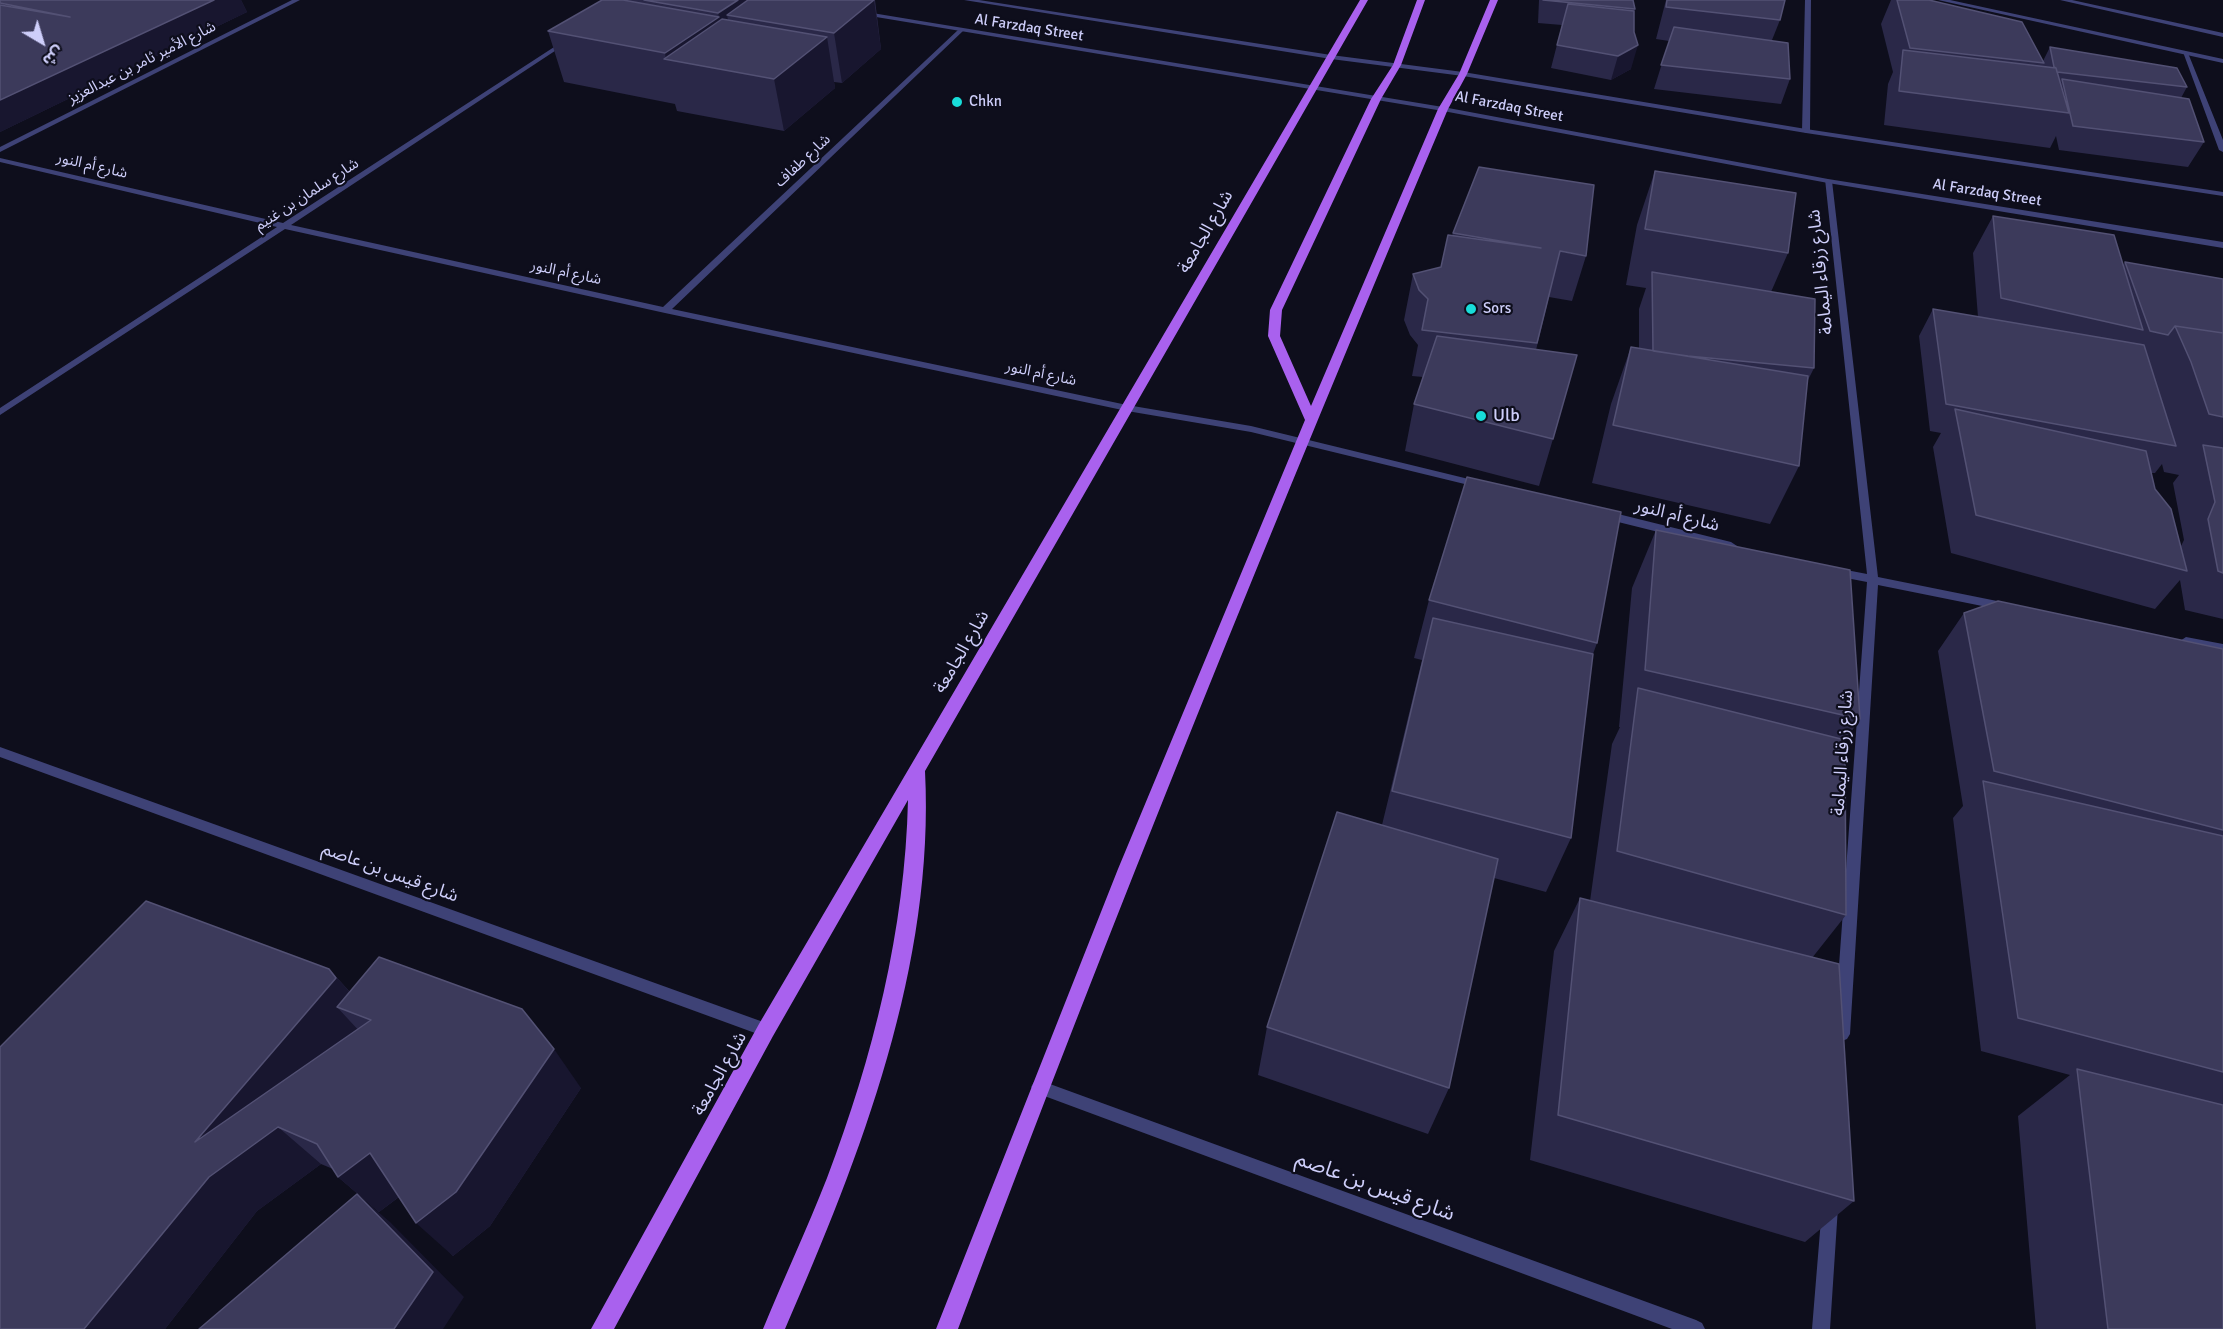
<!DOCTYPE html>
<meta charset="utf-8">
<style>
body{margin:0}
#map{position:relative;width:2223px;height:1329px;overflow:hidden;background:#0e0e1c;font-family:Signika,"Noto Sans Arabic",sans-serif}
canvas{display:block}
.north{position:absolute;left:12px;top:12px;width:60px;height:60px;-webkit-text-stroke:4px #0e0e1c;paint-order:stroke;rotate:142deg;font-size:16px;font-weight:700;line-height:24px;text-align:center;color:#cecefa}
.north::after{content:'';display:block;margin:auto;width:21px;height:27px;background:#cecefa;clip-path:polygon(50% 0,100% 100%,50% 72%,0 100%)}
</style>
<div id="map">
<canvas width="2223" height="1329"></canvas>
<div class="north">ش</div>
</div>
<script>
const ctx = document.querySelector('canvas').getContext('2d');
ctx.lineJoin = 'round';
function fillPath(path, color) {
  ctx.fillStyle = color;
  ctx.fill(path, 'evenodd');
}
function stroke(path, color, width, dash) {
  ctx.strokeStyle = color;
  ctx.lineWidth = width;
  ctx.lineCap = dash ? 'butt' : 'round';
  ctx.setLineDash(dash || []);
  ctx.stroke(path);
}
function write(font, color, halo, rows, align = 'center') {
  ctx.font = font + ' Signika,"Noto Sans Arabic",sans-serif';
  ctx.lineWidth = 4.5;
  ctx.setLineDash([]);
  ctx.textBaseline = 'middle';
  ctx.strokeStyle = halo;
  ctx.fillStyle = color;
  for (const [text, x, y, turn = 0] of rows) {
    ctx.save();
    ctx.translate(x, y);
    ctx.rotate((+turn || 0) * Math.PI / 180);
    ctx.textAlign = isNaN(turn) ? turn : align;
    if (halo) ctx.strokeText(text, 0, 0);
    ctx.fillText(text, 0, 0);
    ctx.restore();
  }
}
fillPath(new Path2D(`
 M292 0H300L0 152V147Z
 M1805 0H1811L1810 131 1806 133 1802 131Z
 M958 30 963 31 672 309 1127 405 1251 426 1481 482 1486 485 1485 487 1481 488 1251 432 1127 411 665 313 285 229 0 415V408L277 227 0 162V158L283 223 568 38 571 40 570 41 291 225 663 307Z
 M2183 52 2188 53 2223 140V152L2219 150Z
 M1825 179 1832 181 1878 577 2007 603 2013 607 2007 611 1878 585 1850 1034 1847 1039 1842 1041 1837 1039 1834 1034 1867 582 1836 576 1830 572 1836 568 1867 574Z
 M1606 511 1731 542 1737 546 1731 550 1602 518 1601 515Z
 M2186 637 2223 644V652L2182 644 2180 641Z
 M0 747 766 1023 771 1025 774 1030 771 1035 766 1037 0 757Z
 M1039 1080 1696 1320 1702 1323 1705 1329H1672L1039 1094 1034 1092 1031 1087 1034 1082Z
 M1830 1199 1836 1201 1838 1207 1830 1329H1812L1822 1207 1824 1201Z`), '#3e4276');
fillPath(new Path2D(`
 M964 0H979L1331 55 1463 72 1806 129 2223 192V196L1806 133 1463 76 1331 59Z
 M1938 0H1950L2223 59V63Z
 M2060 0H2072L2223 33V37Z
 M860 11 1443 107 1828 179 2223 242V248L1828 183 1443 111 858 14 857 13Z`), '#3e4276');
fillPath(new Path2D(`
 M1360 0H1368L925 771C935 965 861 1155 785 1329H763C784 1278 807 1229 827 1178 873 1057 905 930 908 800L773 1036 614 1329H591L759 1024Z
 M1417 0H1425L1401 65 1381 99 1282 310 1280 336 1311 406 1438 109 1459 74 1490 0H1498L1467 74 1448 109C1277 513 1112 919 958 1329H936L1118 869 1305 420 1268 336 1270 310 1371 99 1393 65Z`), '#a961ee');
fillPath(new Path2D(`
 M0 0H241L247 12 0 132Z
 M602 0H875L881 49 842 83 834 82 835 88 784 131 677 111 675 104 564 82 548 31Z
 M1539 0H1633L1635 9 1634 12 1631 69 1611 80 1551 68 1562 25 1538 23Z
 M1666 0H1785L1780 20 1772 40 1790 79 1781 104 1654 89 1669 41 1656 39Z
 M1891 0H1929L2043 61 2050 47 2187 87 2181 98 2204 142 2188 167 2059 150 2056 136 2050 148 1884 125 1888 84 1893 72 1881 24Z
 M1655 171 1788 253 1771 292 1814 368 1807 382 1799 466 1770 524 1592 483 1611 404 1631 347 1639 348V309L1646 288 1626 285 1637 225Z
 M1993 216 2123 265 2125 262 2223 279V619L2185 610 2180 580 2155 609 1951 553 1933 447 1941 433 1930 431 1919 336 1933 309 1978 317 1973 253ZM2162 464 2164 472 2179 475 2173 483 2184 540 2181 546 2155 489 2151 473H2155Z
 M1453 233 1586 256 1572 301 1549 297 1536 350 1553 439 1539 486 1405 451 1414 404 1423 377 1412 376 1418 345 1410 335 1404 320 1413 274 1441 267Z
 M1656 530 1860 719 1845 741 1846 915 1812 958 1854 1201 1805 1242 1530 1160 1554 951 1580 898 1590 901 1612 744 1620 727H1619L1632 588Z
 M1429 600 1597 643 1593 654 1571 838 1546 892 1494 878 1449 1088 1428 1134 1258 1075 1267 1027 1382 825 1422 660 1414 658Z
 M1964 613 2223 649V1329H2036L2018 1116 2070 1075 1981 1051 1953 818 1963 806 1938 651Z
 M329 969 350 992 581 1088 490 1226 453 1256 399 1197 379 1212 338 1177 333 1169 321 1164 257 1211 165 1329H0Z`), '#2a2848');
fillPath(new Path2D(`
 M214 0H241L247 12 0 132V100Z
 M738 0H789L727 15 736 58 666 60 665 53 719 17 718 13Z
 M874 0 881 49 842 83 834 33Z
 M827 37 835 88 784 131 774 79Z
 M1638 45 1631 69 1611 80 1618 56Z
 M329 969 366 1010 337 1007 361 1033 278 1127 321 1164 257 1211 165 1329H84L195 1142Z
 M554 1049 581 1088 490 1226 453 1256 416 1223Z
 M370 1153 409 1189 379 1212 338 1177Z
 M357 1194 390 1222 464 1297 443 1329H394Z`), '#18162f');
const building = new Path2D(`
 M0 0H214L0 100V5L70 17 0 3Z
 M602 0H623L719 17 665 53 548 31Z
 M644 0H738L718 13Z
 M748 0H874L834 33 727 15Z
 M1543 0H1633L1635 9Z
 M1667 0H1785L1780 20 1666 7Z
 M1897 0H1929L2022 22 2044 63 1910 48Z
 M1568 4 1634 11V32L1638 45 1618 56 1557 45Z
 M722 19 827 37 774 79 664 59Z
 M1674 27 1788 43 1790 79 1661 65Z
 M2050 47 2177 68 2187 87 2057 72 2056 68 2054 67Z
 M1903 50 2056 68 2069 113 1899 91Z
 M2062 79 2189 99 2204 142 2073 126Z
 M1479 167 1594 185 1586 256 1560 251 1537 343 1422 330 1428 299 1419 290 1413 274 1441 267 1448 235 1541 248 1453 233Z
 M1655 171 1796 193 1788 253 1645 229Z
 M1993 216 2114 235 2143 330 2001 298Z
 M2125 262 2223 279V333L2175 326 2168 335 2150 331Z
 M1652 272 1815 299 1814 368 1688 356 1653 351Z
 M1933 309 2144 345 2176 446 1946 404Z
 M2175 326 2223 333V417L2209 414 2191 362Z
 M1437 336 1577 355 1553 439 1414 404Z
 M1631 347 1808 376 1799 466 1613 425Z
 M1955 409 2146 451 2155 489 2171 509 2187 571 1976 515Z
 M2203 445 2223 448V573L2218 571 2208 519 2215 502Z
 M1467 477 1621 512 1597 643 1429 600Z
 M1656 530 1850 570 1860 719 1645 670Z
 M1998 601 2223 649V830L1994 771 1964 613Z
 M1433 618 1593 654 1571 838 1392 791Z
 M1638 688 1845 740 1846 915 1617 851Z
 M1983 781 2223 836V1072L2018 1018Z
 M1337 812 1498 859 1449 1088 1267 1027Z
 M1580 898 1839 964 1854 1201 1558 1115Z
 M146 901 329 969 336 978 195 1142 371 1020 337 1007 379 957 522 1009 554 1049 456 1192 416 1223 370 1153 338 1177 317 1144 278 1127 209 1177 84 1329H0V1047Z
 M2077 1069 2223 1105V1329H2108Z
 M357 1194 433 1272 394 1329H199Z`);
fillPath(building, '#3c3a5b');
stroke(building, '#535174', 1.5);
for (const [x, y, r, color] of [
 [957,102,6,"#18dcd9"],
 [1471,309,6,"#18dcd9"],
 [1481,416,6,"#18dcd9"]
]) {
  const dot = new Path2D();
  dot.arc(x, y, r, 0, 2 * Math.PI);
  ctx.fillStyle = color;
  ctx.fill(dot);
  stroke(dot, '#0e0e1c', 2);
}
write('15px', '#cecefa', '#0e0e1c', [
 ["Al Farzdaq Street",1029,28,9],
 ["شارع الأمير ثامر بن عبدالعزيز",142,63,-27],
 ["Al Farzdaq Street",1509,107,11],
 ["شارع طفاف",803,161,-43],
 ["شارع أم النور",92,166,13],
 ["Al Farzdaq Street",1987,193,9],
 ["شارع سلمان بن غنيم",307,195,-33],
 ["شارع أم النور",566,273,12],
 ["شارع أم النور",1041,374,12]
]);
write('15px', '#cecefa', '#0e0e1c', [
 ["Chkn",969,102],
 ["Sors",1483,309]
], 'left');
write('18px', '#cecefa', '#0e0e1c', [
 ["شارع الجامعة",1206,232,-60],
 ["شارع زرقاء اليمامة",1821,272,-96],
 ["شارع أم النور",1677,516,14],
 ["شارع الجامعة",962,652,-60],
 ["شارع زرقاء اليمامة",1843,753,-86],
 ["شارع قيس بن عاصم",390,873,20],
 ["شارع الجامعة",720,1074,-61]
]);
write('18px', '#cecefa', '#0e0e1c', [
 ["Ulb",1493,416]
], 'left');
write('21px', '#cecefa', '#0e0e1c', [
 ["شارع قيس بن عاصم",1375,1187,20]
]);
</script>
